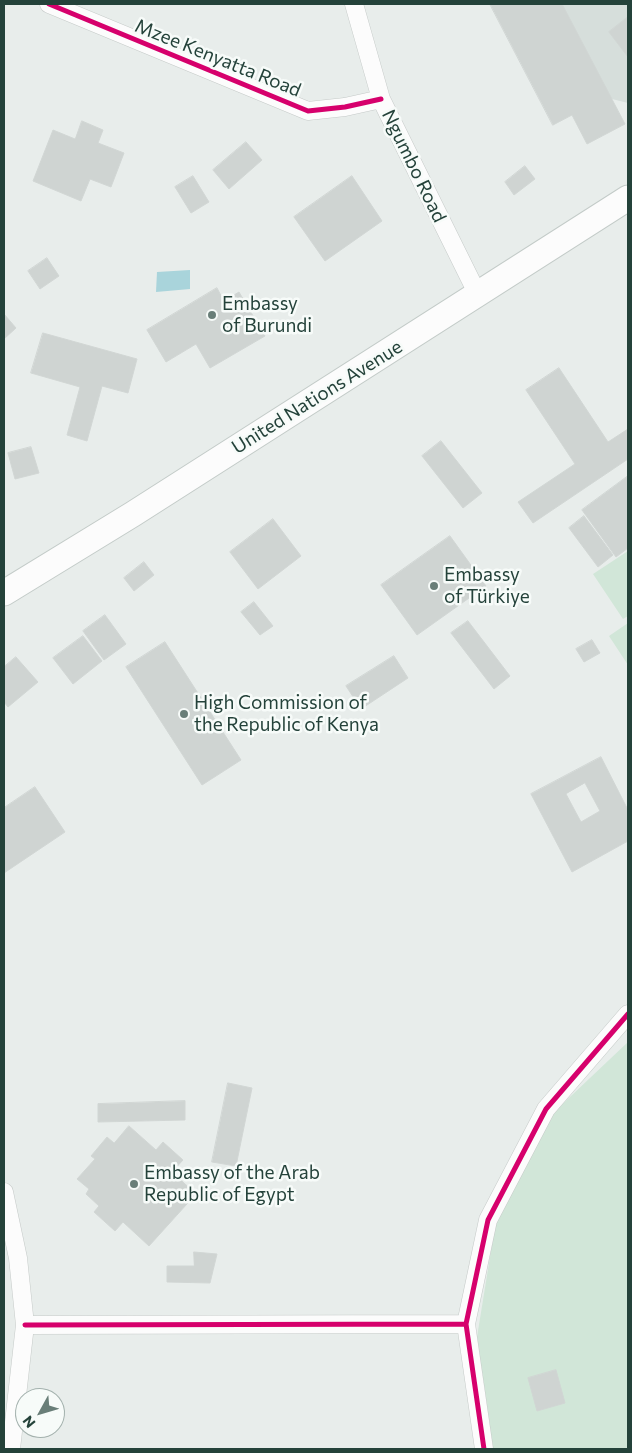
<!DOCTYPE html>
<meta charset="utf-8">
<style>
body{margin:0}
#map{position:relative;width:632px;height:1453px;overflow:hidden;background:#e8edeb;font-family:Commissioner,sans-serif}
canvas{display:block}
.frame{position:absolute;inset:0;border:5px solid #24423a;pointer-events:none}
.north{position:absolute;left:15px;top:1388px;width:50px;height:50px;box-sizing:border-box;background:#f7fbf9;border:1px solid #a3b1ad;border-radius:50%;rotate:231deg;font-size:14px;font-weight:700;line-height:20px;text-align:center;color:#24423a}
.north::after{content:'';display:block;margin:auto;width:18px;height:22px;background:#697e78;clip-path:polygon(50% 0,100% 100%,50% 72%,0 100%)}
</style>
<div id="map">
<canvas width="632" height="1453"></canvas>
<div class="frame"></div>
<div class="north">N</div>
</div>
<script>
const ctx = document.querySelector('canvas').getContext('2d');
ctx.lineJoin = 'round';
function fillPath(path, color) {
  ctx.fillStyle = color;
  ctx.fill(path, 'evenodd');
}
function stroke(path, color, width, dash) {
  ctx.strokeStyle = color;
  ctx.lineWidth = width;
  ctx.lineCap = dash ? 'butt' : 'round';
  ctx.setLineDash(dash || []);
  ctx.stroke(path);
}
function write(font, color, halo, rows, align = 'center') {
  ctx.font = font + ' Commissioner,sans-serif';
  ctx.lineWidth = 5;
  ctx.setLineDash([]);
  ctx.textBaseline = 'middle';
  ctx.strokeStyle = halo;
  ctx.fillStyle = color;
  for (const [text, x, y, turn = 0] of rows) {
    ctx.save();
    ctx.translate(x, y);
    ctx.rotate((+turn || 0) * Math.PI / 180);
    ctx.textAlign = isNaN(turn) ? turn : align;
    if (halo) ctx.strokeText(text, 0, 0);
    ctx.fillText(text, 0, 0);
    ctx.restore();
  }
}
fillPath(new Path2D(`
 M548 4H628V103L608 98Z`), '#d6dedb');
fillPath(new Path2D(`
 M628 551V616L623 619 593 574Z
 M628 623V665L609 636Z
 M628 1042V1449H493L477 1337 496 1220 553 1113Z`), '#d1e6d8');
fillPath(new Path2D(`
 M190 270V289L156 292 157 272Z`), '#a9d4db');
const building = new Path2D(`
 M490 4H562L625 124 587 144 572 115 553 125Z
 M628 17V57L609 32Z
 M82 121 103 130 98 143 124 153 111 187 90 179 81 201 33 181 53 130 75 139Z
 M246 142 262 160 229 189 213 170Z
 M525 166 535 179 514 195 505 182Z
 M193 176 209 202 191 213 175 187Z
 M352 176 382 221 325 261 294 217Z
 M47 258 59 276 40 289 28 271Z
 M217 288 224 301 239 292 265 336 210 368 196 344 166 362 147 330Z
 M4 314 16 328 4 339Z
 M43 333 137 359 128 393 102 386 87 441 67 435 80 387 31 373Z
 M559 368 608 442 628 429V459L533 523 518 502 575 464 526 390Z
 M441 441 482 493 463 508 422 456Z
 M31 447 39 473 15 479 8 453Z
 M628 476V548L616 557 582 510Z
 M584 516 613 555 598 567 569 528Z
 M273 519 301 556 258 589 230 552Z
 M450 536 486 586 417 635 381 585Z
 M144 562 154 575 134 591 124 578Z
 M254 602 273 626 260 635 241 612Z
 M105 615 126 644 104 660 83 631Z
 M468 621 510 676 494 689 451 633Z
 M83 636 102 661 73 684 53 658Z
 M592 640 600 653 584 662 576 649Z
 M165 642 241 760 202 785 126 667Z
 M394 656 408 678 361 709 346 686Z
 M16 657 38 682 8 707 4 702V667Z
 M601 757 628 810V841L572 872 531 794ZM585 783 600 811 581 822 566 794Z
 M35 787 65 832 4 873V808Z
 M228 1083 252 1088 236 1166 212 1162Z
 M185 1101V1120L98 1122V1104Z
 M129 1126 156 1150 163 1142 183 1160 172 1172 196 1194 149 1246 123 1222 115 1231 94 1212 99 1206 86 1194 89 1189 77 1179 95 1159 91 1156 107 1137 114 1143Z
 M194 1252 217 1254 210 1283 167 1282V1266H194Z
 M556 1370 565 1403 537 1411 528 1378Z`);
fillPath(building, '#cfd4d2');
stroke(building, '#d1d6d4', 1);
const street = new Path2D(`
 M49 4 308 111 345 107 381 99
 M354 4 381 99 478 295
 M4 1192 18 1258 25 1325 11 1449
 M25 1325 466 1324
 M484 1449 466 1324 488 1220 546 1109 628 1014`);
const secondary = new Path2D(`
 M4 593 133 514 628 198`);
stroke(street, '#c5cac8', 19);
stroke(secondary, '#c3cbc8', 27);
stroke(street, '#fcfcfc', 18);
stroke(secondary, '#fcfcfc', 25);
stroke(new Path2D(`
 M49 4 308 111 345 107 381 99
 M25 1325 466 1324
 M484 1449 466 1324 488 1220 546 1109 628 1014`), '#d6006c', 5);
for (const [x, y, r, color] of [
 [212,315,5,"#697e78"],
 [434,586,5,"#697e78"],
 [184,714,5,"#697e78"],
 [134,1184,5,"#697e78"]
]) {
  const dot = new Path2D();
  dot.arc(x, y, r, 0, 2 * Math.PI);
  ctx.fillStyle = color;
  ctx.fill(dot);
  stroke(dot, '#f7fbf9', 2);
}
write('19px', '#24423a', '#f7fbf9', [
 ["Mzee Kenyatta Road",218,58,22],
 ["Ngumbo Road",414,166,64],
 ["United Nations Avenue",317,397,-32]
]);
write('19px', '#24423a', '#f7fbf9', [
 ["Embassy",222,304],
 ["of Burundi",222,326],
 ["Embassy",444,575],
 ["of Türkiye",444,597],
 ["High Commission of",194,703],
 ["the Republic of Kenya",194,725],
 ["Embassy of the Arab",144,1173],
 ["Republic of Egypt",144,1195]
], 'left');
</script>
